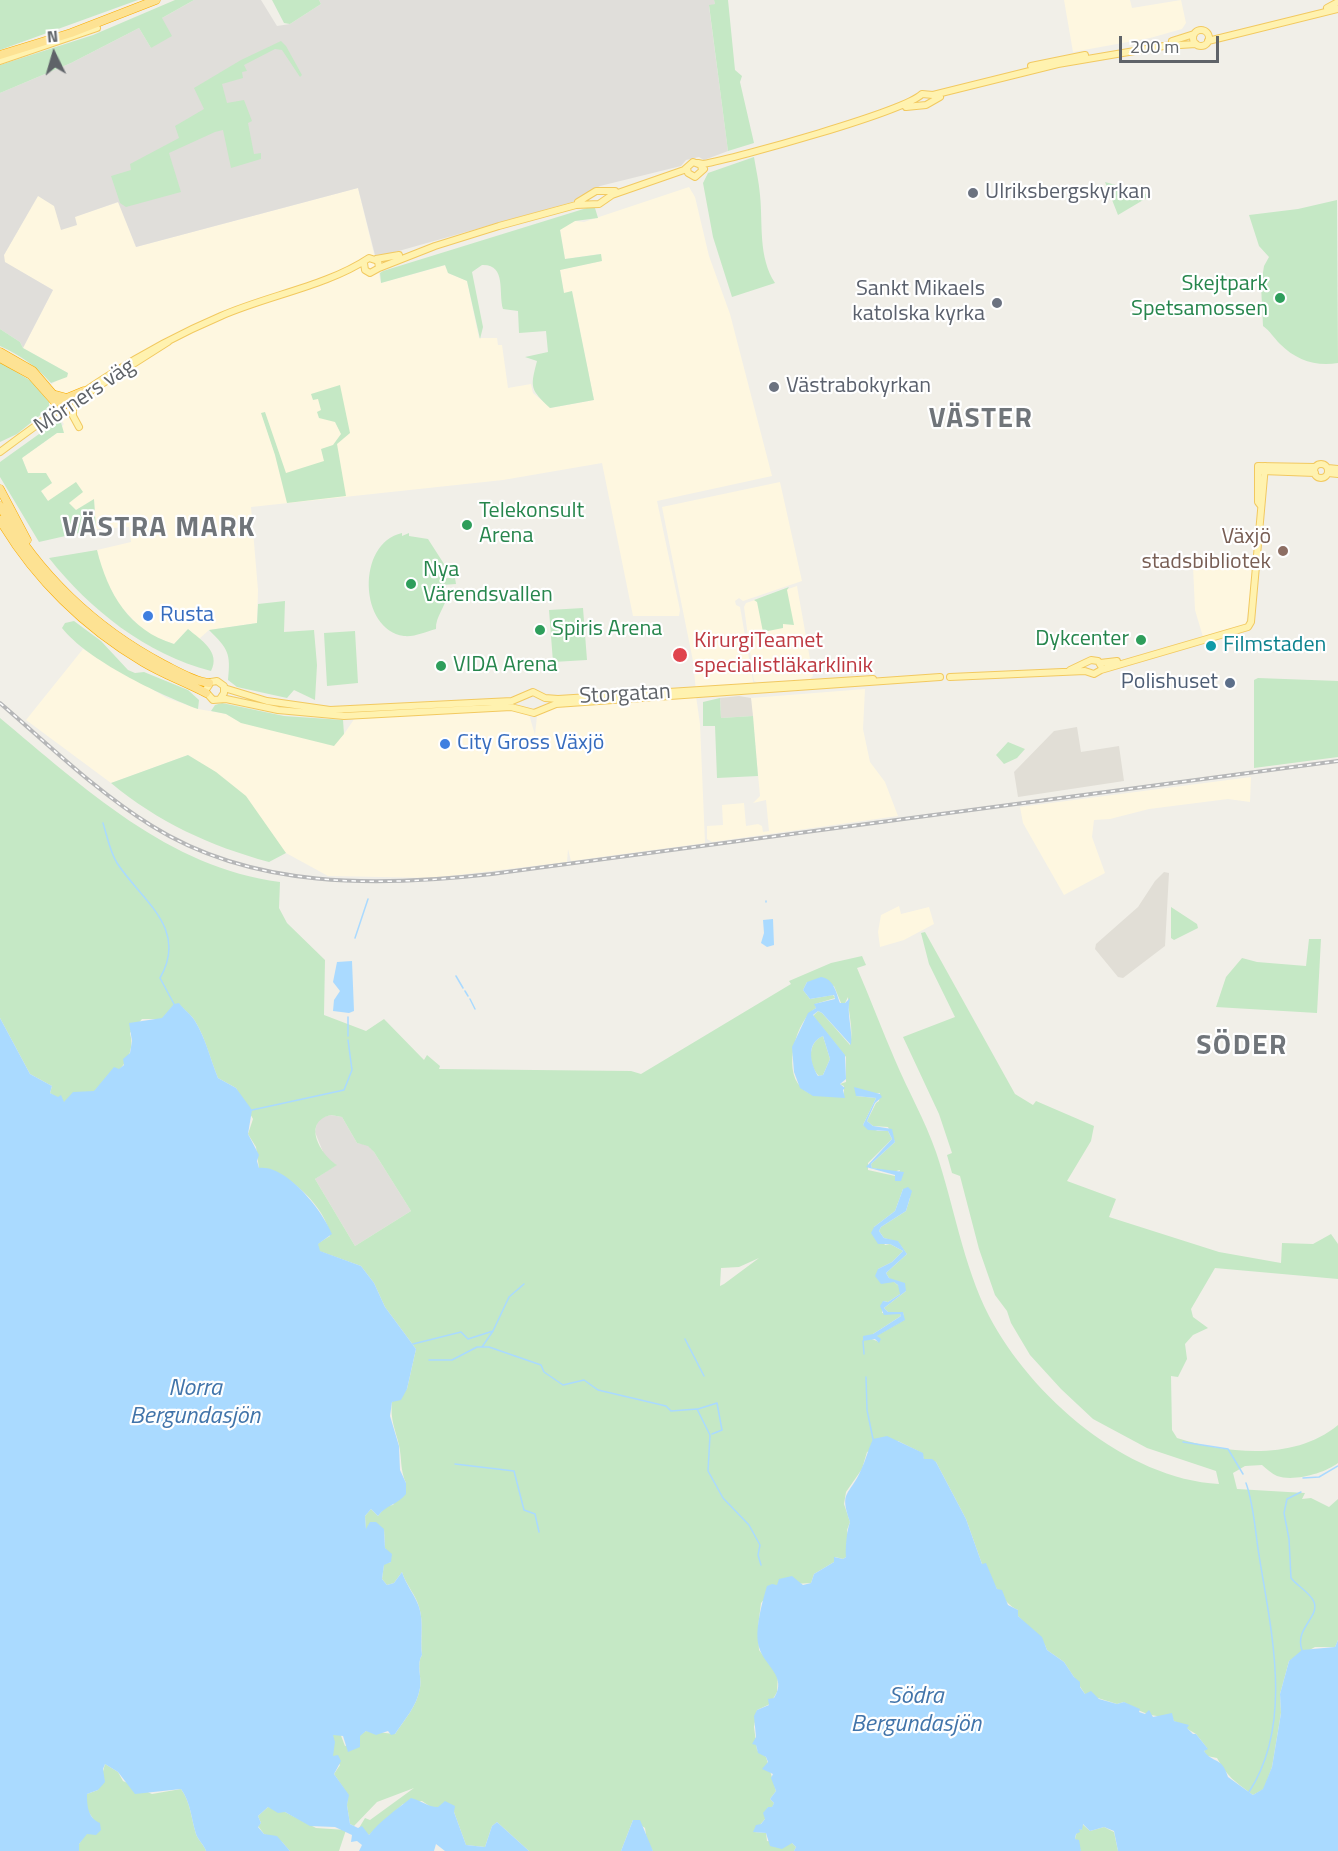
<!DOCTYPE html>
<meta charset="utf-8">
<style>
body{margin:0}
#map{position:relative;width:1338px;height:1851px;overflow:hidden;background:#f1efe8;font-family:"Titillium Web",sans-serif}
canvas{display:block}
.north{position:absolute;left:24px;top:24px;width:60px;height:60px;-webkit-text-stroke:4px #fff;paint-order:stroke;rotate:355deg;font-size:16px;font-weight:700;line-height:24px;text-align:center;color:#5f6368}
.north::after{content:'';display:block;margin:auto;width:21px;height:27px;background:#5f6368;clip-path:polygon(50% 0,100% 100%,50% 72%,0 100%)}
.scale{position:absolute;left:1119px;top:36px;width:100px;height:27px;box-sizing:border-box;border:3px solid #5f6368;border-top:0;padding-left:8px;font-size:18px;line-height:21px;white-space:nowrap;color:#5f6368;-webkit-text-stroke:4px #fff;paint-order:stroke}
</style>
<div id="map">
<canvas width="1338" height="1851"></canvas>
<div class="north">N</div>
<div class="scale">200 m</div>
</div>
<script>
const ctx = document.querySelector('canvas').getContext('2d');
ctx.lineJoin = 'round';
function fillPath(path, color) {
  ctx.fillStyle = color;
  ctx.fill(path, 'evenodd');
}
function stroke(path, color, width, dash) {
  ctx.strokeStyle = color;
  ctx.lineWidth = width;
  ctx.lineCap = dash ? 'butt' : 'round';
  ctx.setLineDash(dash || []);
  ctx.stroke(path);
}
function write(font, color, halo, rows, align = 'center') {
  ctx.font = font + ' "Titillium Web",sans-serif';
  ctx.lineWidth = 4.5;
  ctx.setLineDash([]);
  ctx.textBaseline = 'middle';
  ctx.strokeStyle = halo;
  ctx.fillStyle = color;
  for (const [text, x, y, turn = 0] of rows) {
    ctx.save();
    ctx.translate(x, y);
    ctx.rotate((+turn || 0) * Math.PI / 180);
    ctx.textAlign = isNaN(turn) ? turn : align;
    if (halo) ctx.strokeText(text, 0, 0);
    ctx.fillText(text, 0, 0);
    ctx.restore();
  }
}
fillPath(new Path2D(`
 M1064 0H1130L1132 8 1181 0 1186 23 1182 29 1150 38 1073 52Z
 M689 187 695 197 709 256 730 314 772 476 657 501 680 610 679 616H633L602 463 503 480 251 507 258 590 257 623 209 630 199 639 188 629 174 644 148 635 119 605 102 572 97 550 131 542 129 527 96 529 94 500 76 510 68 503 48 501 41 491 52 483 28 473 22 458 57 433 64 424 41 392 59 379 67 377 68 373 23 348 53 290 4 262V255L38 195 74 217 119 202 136 247 358 188 381 283 446 265 448 273 467 281 479 338H497L498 345H502L508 388 531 384 533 393 551 408 594 400 572 292 564 293 560 270 601 261 600 254 565 259 560 229 575 221 584 222Z
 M780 482 802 581 743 601 739 598 735 601 736 605 740 607 754 687 696 691 693 661 662 507Z
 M1193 566 1254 569 1246 624 1203 637 1195 610Z
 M797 586 813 676 810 679 757 682 754 681 744 607 746 603Z
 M83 649 167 698 198 709 226 714 240 722 344 734 357 715 511 707 528 711 535 735 537 716 544 707 696 696 700 724 705 843 571 861 568 849 567 862 433 878 328 876 286 853 226 780 188 755 111 783 26 720Z
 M865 689 863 729 870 762 885 782 898 816 712 842 707 839V826L723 825 722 805 744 803 746 826 758 824 762 826 763 832 769 831 766 800 753 803 760 796 751 698Z
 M1251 777 1250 802 1228 799 1149 809 1110 819 1094 820 1092 837 1105 873 1064 895 1023 823 1020 807Z
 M899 906 901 914 929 907 934 924 904 940 880 947 878 932 881 915Z`), '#fef7e0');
fillPath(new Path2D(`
 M194 0H261L277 26 290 24 321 4 319 0H714L715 4 709 6 728 151 704 160 699 157 686 160 681 166 600 186 576 201 388 254 375 255 358 188 136 247 118 202 75 217 77 225 61 230 54 206 38 196 4 255 5 262 53 290 23 348 20 342 0 329V93L71 63 139 28 151 48 162 18Z
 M331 1115 342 1117 357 1143 368 1145 374 1152 411 1211 355 1246 315 1179 336 1165 325 1157 315 1132 318 1118Z`), '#e0deda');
fillPath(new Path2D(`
 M739 696 751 698 753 716 721 718 720 698Z
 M1077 727 1081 752 1119 746 1124 781 1018 797 1014 772 1054 731Z
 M1164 872 1169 873 1165 946 1123 978 1118 977 1095 949 1096 944 1138 907 1155 881Z`), '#e1ded6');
fillPath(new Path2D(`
 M0 0H138L0 50Z
 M175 0H194L162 18 172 36 151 48 139 28 71 63 0 93V65L93 35Z
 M272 0H319L321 4 290 24 284 23Z
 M714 0H728L735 70 742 76 740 82 754 143 728 151 709 5 715 4Z
 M281 41 286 46 302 75 300 77 282 50 275 49 244 65 247 71 242 72 243 78 222 84 227 103 244 100 252 121 248 123 254 154 261 153V159L231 168 223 130 215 132 169 153 181 192 126 207 120 203 111 176 131 170 130 164 179 138 175 126 204 109 194 88 241 60Z
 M754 157C756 170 759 182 760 195 763 224 758 257 775 283L732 297 713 237 703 183 708 173Z
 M1105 182 1144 193 1150 196 1118 215Z
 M1337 200 1338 363C1316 367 1296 360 1280 344 1274 338 1270 331 1263 326L1261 285 1264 266 1269 257 1259 246 1249 215 1298 209Z
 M590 207 595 208 598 218 575 221 560 230 565 259 601 254 602 261 560 270 564 293 572 291 594 400 550 408C530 389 530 388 537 361L525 357 548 352 546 331 519 333 518 311 503 309C498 293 507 264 482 265L472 272 483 327 480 339 467 281 448 273 445 265 381 283 380 273 383 271Z
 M0 329 20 342 23 348 68 373 67 377 51 383C36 366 20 355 0 346Z
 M0 362 31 381 49 402V408L17 434 0 442Z
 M340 385 350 433 337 444 346 496 287 503 275 455 261 413 265 412 286 473 324 461 321 449 333 445 341 434 335 422 319 418 317 412 321 410 318 399 313 400 311 394Z
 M60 419 64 433H57L22 458 28 473H46L52 483 41 491 48 501 76 482 83 492 69 503 76 510 94 499 96 529 39 542 0 477V462Z
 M402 533V536L409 533V536L428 539 446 567 447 571 441 573V578H455L456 584 442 585V590L449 591C447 604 435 617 436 629 425 632 415 637 404 636 359 630 356 543 402 533Z
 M97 550C108 594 129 630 174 644L188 629C201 640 221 652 211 671 146 654 90 610 49 558Z
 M789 587 787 590 794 625 783 624V628L763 632 757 602 754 600Z
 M285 601 284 632 314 630 317 665 315 700 294 690 287 698 237 687 228 680C231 653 228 649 209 630L257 623 258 604Z
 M583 608 587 660 553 662 549 610Z
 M74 621 101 641 128 670 135 673 144 672 188 690 199 700 198 709C160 695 87 660 62 628L65 623Z
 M355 631 358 683 327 686 324 633Z
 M1258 678 1338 681V757L1254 768V680Z
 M720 698 721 718 753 716 758 776 717 778 715 726H703V702Z
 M222 703 284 716 343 720 344 734 334 746 241 723 226 714 211 711 215 705Z
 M0 718C83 787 169 868 280 882L279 908 287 923 325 960 324 1015 366 1031 384 1019 424 1060 427 1055 440 1066 439 1069 631 1071 641 1074 791 984 789 981 831 963 862 956 866 965 857 968C870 998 882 1030 895 1060 908 1091 925 1120 936 1152 954 1205 963 1265 989 1316 1031 1396 1126 1479 1219 1484L1216 1471 1147 1448 1093 1419 1061 1389 1030 1355 1011 1323 1007 1311 995 1295 979 1249 960 1176 952 1173 947 1155 952 1153 939 1114 903 1037 955 1017 929 964 921 933 925 932 1015 1094 1033 1105 1036 1101 1094 1126 1091 1141 1067 1181 1116 1199 1109 1217 1219 1252 1281 1263 1282 1243 1313 1244 1331 1234 1338 1244V1279L1215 1268 1191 1309 1193 1317 1208 1328 1193 1335 1185 1344 1187 1359 1178 1377 1171 1376 1172 1430 1177 1438C1228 1454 1295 1461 1338 1425V1463C1325 1473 1294 1482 1277 1476 1272 1474 1267 1469 1262 1465L1245 1466 1233 1473 1237 1489 1305 1493 1302 1499 1311 1498 1329 1507 1338 1499V1640L1335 1647H1315L1289 1661 1280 1694 1281 1713 1272 1767 1264 1789 1253 1795C1236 1782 1228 1778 1217 1758L1207 1756 1204 1751 1207 1748 1196 1734 1174 1721 1172 1717C1152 1717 1141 1713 1124 1702L1117 1704 1085 1694 1064 1662 1047 1650 1045 1645 1018 1616V1610C1002 1603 991 1580 986 1564H982L966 1519 936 1462 924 1459 922 1453 898 1441 867 1452 862 1469 846 1492 844 1504 850 1522 847 1530 849 1540 846 1544V1557L843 1559 835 1557 834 1562 814 1574 811 1583 777 1585 761 1603 758 1627 759 1650 778 1675 777 1692 770 1704 757 1710 754 1727 757 1750 766 1757 776 1791 770 1799 774 1803 772 1808 768 1807 765 1819 754 1832 766 1833 767 1841 792 1843 796 1847 794 1851H653L647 1841 645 1828 633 1820 621 1851H529L497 1822 492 1826 485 1847 466 1845 454 1812 431 1807 422 1801 403 1804 369 1835 359 1828 365 1818 370 1820 414 1788 377 1802 354 1826 350 1824 347 1805 348 1795 334 1774 340 1765 333 1756 332 1734 340 1733 345 1746 359 1741 360 1735 366 1731 395 1734C405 1719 417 1706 420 1688 422 1677 416 1664 422 1655 420 1640 424 1622 419 1607 416 1595 406 1585 402 1572L394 1583 387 1585 382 1579 384 1564 391 1562 385 1548 384 1529 366 1530 365 1516 371 1509 378 1516 386 1506 393 1505 406 1483C400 1470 402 1459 399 1445 395 1429 390 1419 392 1402L407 1389 416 1349 385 1307 374 1283 361 1266 319 1251 317 1244 330 1236C327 1208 287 1170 259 1168L256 1147 248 1134 253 1119 236 1088 218 1078C210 1059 206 1039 195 1021 191 1014 184 1010 179 1004L174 1005 162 1019H142L130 1033C134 1046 129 1060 119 1070L114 1068 94 1092 83 1093 64 1103 50 1093 52 1086 30 1074 0 1018ZM807 982 834 986 841 1003H845L848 997C848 1014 854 1029 850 1045L822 1013 818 1011 813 1016 846 1057V1082L840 1084 844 1086V1097C829 1092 814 1101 801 1087 782 1069 797 1019 816 1008L815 1004 835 998 833 995 810 999 803 990ZM880 1093 879 1101 876 1103 867 1121 873 1126 888 1127 895 1142 871 1164 872 1168 893 1172 900 1170 896 1181 895 1176 868 1170V1163L892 1139 888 1131H878L863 1125 876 1098 856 1096ZM331 1115 342 1117 357 1143 368 1146 374 1152 411 1211 355 1246 315 1179 337 1165C321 1155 301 1122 331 1115ZM903 1189 910 1198 906 1211 881 1227 879 1231 884 1238 898 1242 907 1254 886 1273 889 1278 906 1291 884 1308 888 1312H903L904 1320 876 1336 879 1342 872 1339 873 1334 901 1316 900 1314 882 1313 883 1301 888 1302 900 1294 901 1288 894 1282H884L878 1269 892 1262 903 1251 890 1244 885 1245 874 1227 895 1211ZM759 1258 724 1284 720 1286 721 1268 739 1267Z
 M1008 742 1025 749 1017 758 1004 764 996 755Z
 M188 755 216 772 246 796 286 853 269 862C210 846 158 822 111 783Z
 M1171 907 1197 924 1198 928 1174 940 1171 938Z
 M1309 939H1321L1317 1013 1216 1007 1226 977 1242 958 1257 962 1306 966Z
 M823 1036 830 1059 823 1075 819 1076C808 1065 807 1042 823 1036Z
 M105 1764 118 1772 123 1781 152 1794 181 1789C191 1803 191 1818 196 1834 198 1840 204 1845 206 1851H79V1844L94 1820 86 1808 87 1794 98 1790Z
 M268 1807 285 1812 316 1828 346 1830 339 1851H290L282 1842 264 1834 258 1826 261 1823 258 1816Z
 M1081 1823 1090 1831 1104 1827 1114 1832 1118 1851H1081L1075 1839 1078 1828 1082 1830Z`), '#c5e8c5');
fillPath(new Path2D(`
 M773 919 774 945 767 947 761 943 764 933 763 920Z
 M352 961 354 1011 349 1013 333 1011 334 1000 340 991 333 982 337 962Z
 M821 977C834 979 836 992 840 1003H845L850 998C846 1014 853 1029 851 1045L822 1013 818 1011 813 1015 845 1055 846 1079 840 1084 845 1088 843 1090 845 1098 813 1096 800 1088 794 1072 792 1047 808 1013 816 1008 814 1004 835 999 834 995 810 999 803 990 807 982ZM823 1036 830 1059 823 1075 818 1076C810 1063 806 1043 823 1036Z
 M179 1003C184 1010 191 1014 195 1021 206 1039 210 1058 218 1078L236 1088 252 1110 248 1134 259 1155 257 1161 259 1168C286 1164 323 1211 332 1234L318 1244 320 1251 361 1266 374 1283 385 1307 416 1349 407 1389 401 1400 392 1402 390 1416 399 1446 400 1470 406 1483V1494C397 1505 386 1505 378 1516L371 1509 365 1516 366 1529 370 1522H376L384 1529 385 1548 392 1554 391 1562 384 1565 382 1579 387 1585 394 1583 402 1572C406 1585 415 1595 419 1607 424 1621 420 1640 422 1655 416 1664 422 1677 420 1688 417 1706 405 1719 395 1734L391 1735 388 1731 376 1735 366 1731 360 1736V1747L348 1752 343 1736 333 1735 335 1742 333 1756 338 1755 341 1761 334 1774 349 1795 347 1805 350 1824 358 1828 362 1826 369 1835C380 1821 397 1809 411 1798 420 1800 428 1807 438 1807L445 1801 455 1806 454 1812 466 1845 485 1847 492 1826 497 1822 529 1851H445L436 1844 434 1851H359L362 1845 357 1841 351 1842 352 1835 335 1827 310 1826 285 1812 278 1813 268 1807 258 1816 261 1823 258 1827 264 1834 277 1836 290 1851H206C204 1845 198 1840 196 1834 191 1818 191 1803 181 1789L135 1794 118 1772 105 1764 103 1769 105 1782 98 1790 87 1794C87 1806 88 1818 100 1823L101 1830 96 1835 87 1834 79 1844V1851H0V1018L30 1074 52 1086 50 1093 58 1097 61 1095 64 1102 73 1092 94 1091 114 1067 119 1069 124 1065 123 1059 130 1053 132 1041 129 1023 162 1018 174 1004Z
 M854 1087 880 1094 882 1097 875 1103 867 1121 873 1126 892 1129 895 1142 871 1164 872 1168 904 1172 901 1181H895V1175L866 1167 892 1139 888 1131 868 1130 863 1125 876 1098 856 1096Z
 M908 1187 912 1191 906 1211 881 1227 879 1231 884 1238 898 1241 907 1254 886 1273 889 1278 905 1283 906 1291 884 1308 888 1312H903L905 1320 877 1336 881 1339 879 1343 875 1339 863 1341V1336L873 1334 901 1316 900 1314 884 1315 880 1306 883 1301 888 1302 900 1294 898 1285 894 1282 881 1284 875 1276 878 1269 892 1262 903 1251 890 1244H878L871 1233 874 1227 895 1211 903 1189Z
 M887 1436 923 1453 924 1459H932L936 1462 966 1519 982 1564 986 1563 997 1589 1002 1590 1008 1605 1018 1610V1616L1042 1637 1047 1650 1064 1662 1074 1677 1080 1682V1687L1085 1694 1091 1691 1099 1699 1117 1704 1124 1702 1140 1709 1139 1712 1145 1714 1149 1710 1153 1717 1172 1713 1174 1721 1189 1725 1187 1728 1193 1734H1196L1208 1749 1204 1751C1213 1764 1222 1756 1228 1777L1253 1795 1263 1789 1272 1767 1281 1713 1280 1694 1289 1661 1302 1650 1335 1647 1338 1640V1851H1118L1114 1831 1104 1827 1090 1831 1083 1824 1082 1830 1079 1829 1080 1832 1076 1834 1075 1839 1079 1840 1081 1851H794L796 1847 792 1843 782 1849 770 1846 766 1833 753 1832 756 1825 761 1824 765 1819 763 1813 768 1807H772L774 1803 770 1799 776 1791 771 1778 773 1774 762 1769 768 1762 766 1757 758 1753 756 1745 752 1744 756 1737 754 1716 757 1710 769 1705 768 1699 774 1698C788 1676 764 1666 759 1647 754 1631 762 1603 767 1586L772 1584 777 1585 779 1579 792 1576 803 1585 811 1583 814 1574 834 1562V1557L843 1559 846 1557C845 1549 847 1529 850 1522 839 1490 849 1497 861 1470 866 1460 868 1449 873 1439Z
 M633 1820H640L653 1851H621Z`), '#aadaff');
stroke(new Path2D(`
 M103 823C107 836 110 852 117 863 141 900 189 928 160 978L174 1004
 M766 901V902
 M355 938 368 899
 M456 976 463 988
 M465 991 468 996
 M470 999 475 1009
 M348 1036V1017
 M252 1110 344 1090 352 1070 348 1040
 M493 1331 509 1297 524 1284
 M685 1339 704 1376
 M863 1341 864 1354
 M413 1344 461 1332 468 1339 493 1331 482 1347
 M429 1360H452L477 1347H489L541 1365 544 1372 563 1385 584 1380 598 1390 666 1406 671 1411 697 1409 710 1435 708 1471 723 1498 749 1525 760 1545 758 1555 761 1565
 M866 1377 867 1410 873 1439
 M698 1409 717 1403 722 1430 712 1434
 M1183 1442 1228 1449 1243 1474
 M455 1464 514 1471 524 1510 535 1514 539 1532
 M1303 1478 1319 1477 1338 1466
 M1246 1483C1254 1505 1255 1531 1259 1555 1271 1631 1294 1723 1249 1792
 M1301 1492 1287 1499 1284 1513 1289 1539 1291 1578C1297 1586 1311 1593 1314 1602 1320 1617 1294 1629 1302 1650`), '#aadaff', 1.5);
const major = new Path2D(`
 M1327 8 1338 2
 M1193 38a8 8 0 1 1 16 0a8 8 0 1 1-16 0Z
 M1172 41 1194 34
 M1208 41 1338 9
 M0 61 97 28
 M1031 66 1085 55
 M906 107 926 105 940 97
 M698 163 703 164C737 158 903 112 922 94L933 95 1058 64 1164 46 1196 44
 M687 168 688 173 695 177 704 169
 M578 202 596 191H615
 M376 259 399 255
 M379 268 435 246 499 226 576 205 599 204 612 195 684 170 693 162 701 165 702 170
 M91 391 168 342
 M79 427 73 416V409L85 395
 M0 452C74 397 136 352 221 316 269 295 327 286 369 258L378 261 379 268 370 273 365 270 364 263
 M1314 471a7 7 0 1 1 14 0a7 7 0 1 1-14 0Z
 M1328 468 1338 469
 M1262 471 1315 473
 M1328 473 1338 474
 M1261 506 1258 502V466L1315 467
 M1100 663 1117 661
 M1070 670 1091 660 1098 661 1101 666
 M950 677 1085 671 1094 674 1101 670 1248 627 1251 622 1265 466
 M224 688 267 701 330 710 512 701 533 692 545 698 558 699 873 679
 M220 699 224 693V686L217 681 211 682 205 691 213 700 226 699 278 710 344 716 511 707 534 713 556 704 940 677`);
const highway = new Path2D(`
 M0 55 71 33 156 0
 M0 352 33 371 63 406
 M0 358 31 375 55 402
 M56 395 67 398 84 391
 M0 489 27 540
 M0 506C38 574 95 628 163 664 177 671 193 681 209 683
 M0 520C34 578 85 628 143 662 163 674 185 682 206 693`);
stroke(major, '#f2c960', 8);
stroke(highway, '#f9ab00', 9);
stroke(major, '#fff2af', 6);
stroke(highway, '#fde293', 8);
const rail = new Path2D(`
 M0 703C49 745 97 792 152 826 253 889 377 887 492 874L1338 761`);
stroke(rail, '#b6b7b8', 4);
stroke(rail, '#fff', 1.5, [4.5]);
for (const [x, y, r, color] of [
 [973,193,6,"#6b7280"],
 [1280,298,6,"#2e9e5b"],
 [997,303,6,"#6b7280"],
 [774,387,6,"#6b7280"],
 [467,525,6,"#2e9e5b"],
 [1283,551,6,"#8d6e63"],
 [411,584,6,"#2e9e5b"],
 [148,616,6,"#3f7fe0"],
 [540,630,6,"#2e9e5b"],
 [1141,640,6,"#2e9e5b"],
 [1211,646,6,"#0f9aa8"],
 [680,655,8,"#e0444e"],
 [441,666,6,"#2e9e5b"],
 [1230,683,6,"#5c6f8a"],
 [445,744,6,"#3f7fe0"]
]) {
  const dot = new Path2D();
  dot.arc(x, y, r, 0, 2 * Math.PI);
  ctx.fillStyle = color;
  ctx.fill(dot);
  stroke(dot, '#fff', 2);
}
write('22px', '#5b616d', '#fff', [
 ["Ulriksbergskyrkan",985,193],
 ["Sankt Mikaels",985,290,"right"],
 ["katolska kyrka",985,315,"right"],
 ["Västrabokyrkan",786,387]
], 'left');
write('22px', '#27864d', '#fff', [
 ["Skejtpark",1268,285,"right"],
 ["Spetsamossen",1268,310,"right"],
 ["Telekonsult",479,512],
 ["Arena",479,537],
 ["Nya",423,571],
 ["Värendsvallen",423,596],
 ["Spiris Arena",552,630],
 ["Dykcenter",1129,640,"right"],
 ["VIDA Arena",453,666]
], 'left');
write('22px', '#5f6368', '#fff', [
 ["Mörners väg",85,397,-34],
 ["Storgatan",625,695,-3]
]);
write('22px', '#785e54', '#fff', [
 ["Växjö",1271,538],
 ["stadsbibliotek",1271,563]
], 'right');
write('22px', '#366cbe', '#fff', [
 ["Rusta",160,616],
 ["City Gross Växjö",457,744]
], 'left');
write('22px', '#be3a42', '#fff', [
 ["KirurgiTeamet",694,642],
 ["specialistläkarklinik",694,667]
], 'left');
write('22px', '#0d838f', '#fff', [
 ["Filmstaden",1223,646]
], 'left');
write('22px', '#4e5e75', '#fff', [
 ["Polishuset",1218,683]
], 'right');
write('italic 24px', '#4174aa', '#fff', [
 ["Norra",195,1389],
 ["Bergundasjön",195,1417],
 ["Södra",916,1697],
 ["Bergundasjön",916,1725]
]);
ctx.letterSpacing = '1.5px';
write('bold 28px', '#70757a', '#fff', [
 ["VÄSTER",981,420],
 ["VÄSTRA MARK",159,529],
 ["SÖDER",1242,1047]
]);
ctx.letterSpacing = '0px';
</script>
